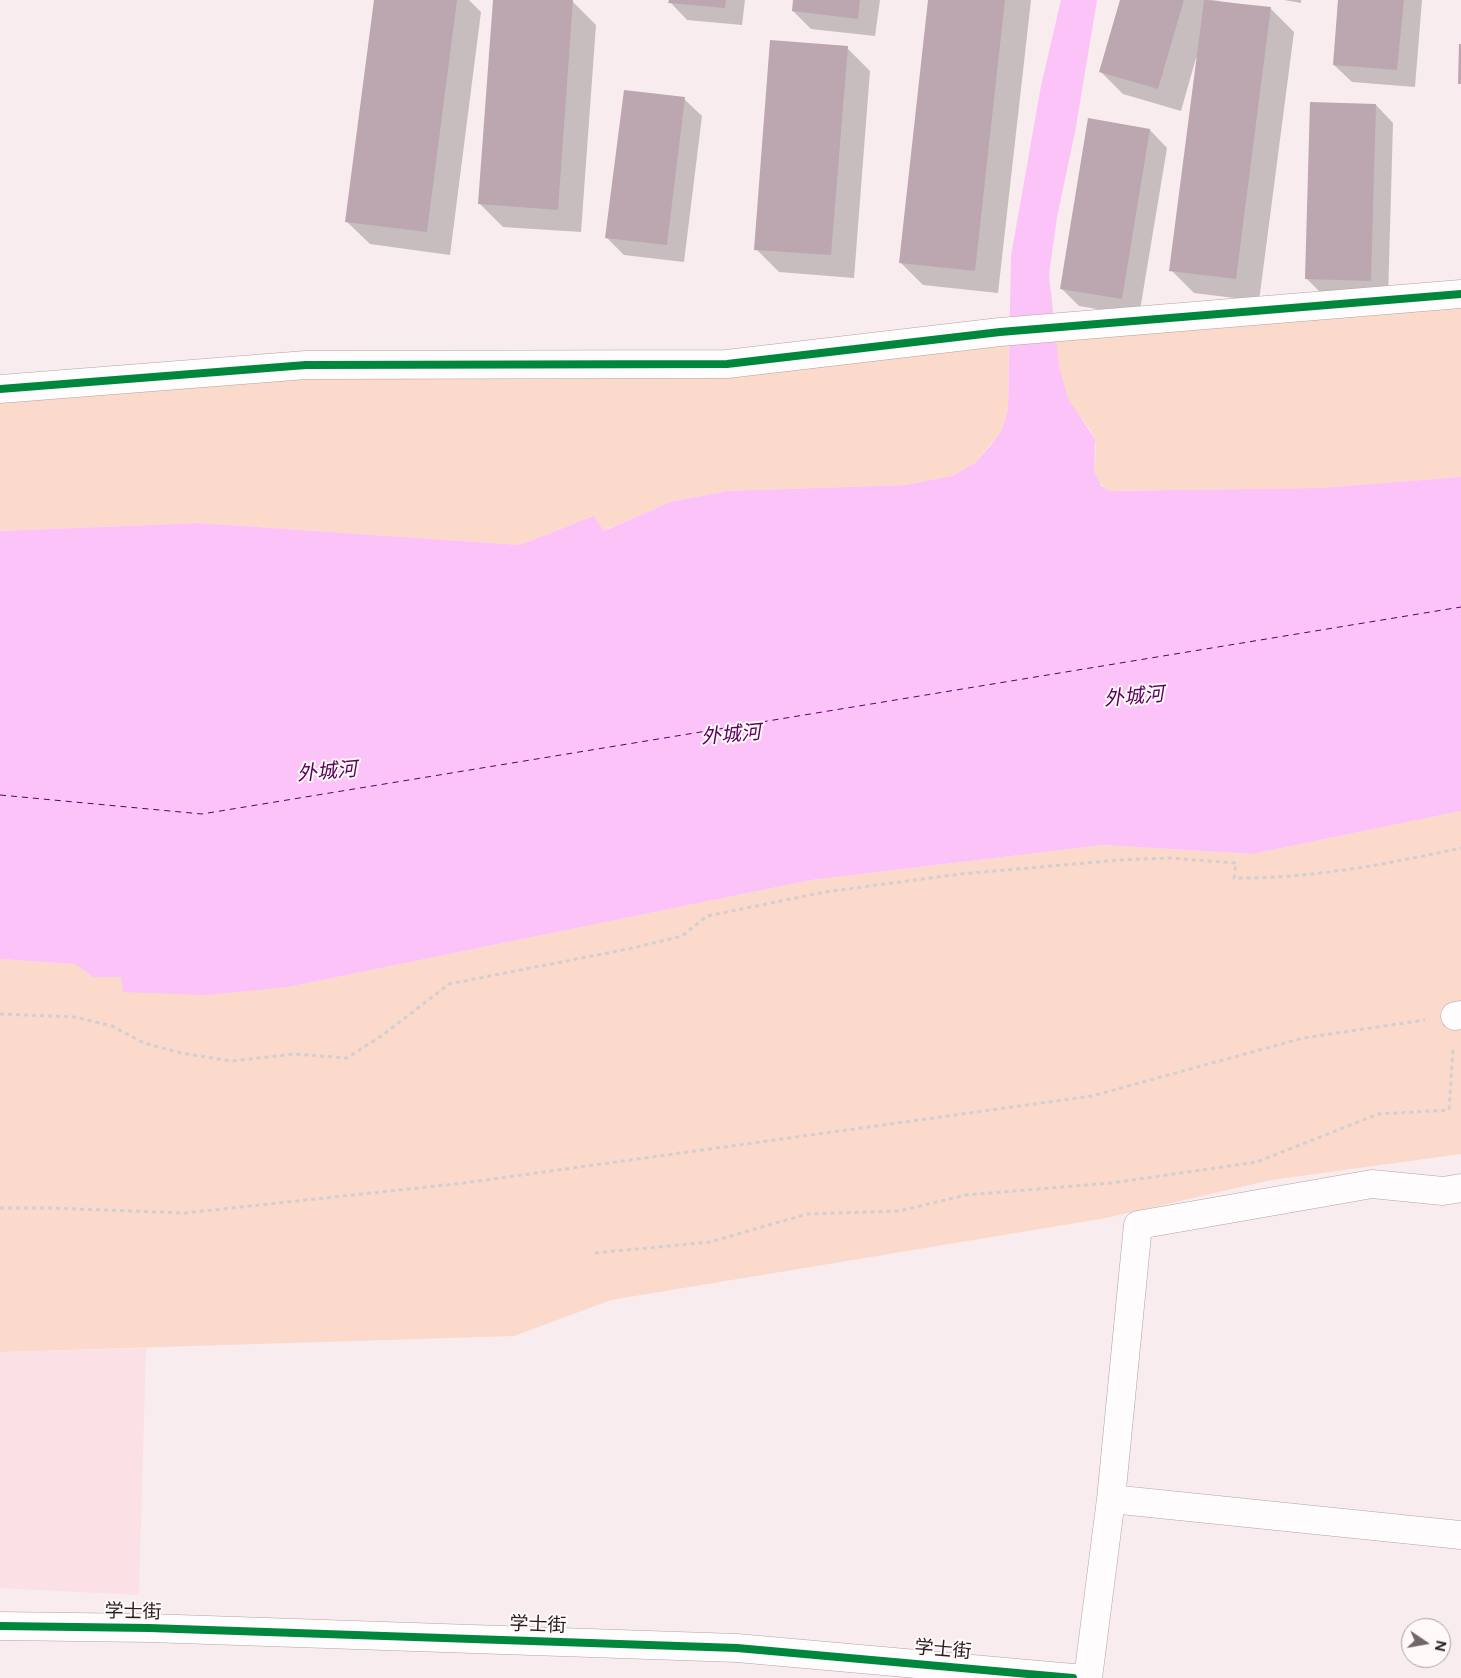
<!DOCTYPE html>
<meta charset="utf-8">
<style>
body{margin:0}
#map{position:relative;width:1461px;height:1678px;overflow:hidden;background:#f9ecee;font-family:Figtree,sans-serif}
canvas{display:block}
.north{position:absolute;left:1401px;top:1618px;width:50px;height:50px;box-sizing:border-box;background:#fff9fa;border:1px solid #a9a1a3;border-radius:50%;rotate:102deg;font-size:14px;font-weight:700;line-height:20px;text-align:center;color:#281e20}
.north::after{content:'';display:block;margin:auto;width:18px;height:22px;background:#716668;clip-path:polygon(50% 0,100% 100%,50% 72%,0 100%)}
</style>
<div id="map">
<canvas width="1461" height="1678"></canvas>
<div class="north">N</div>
</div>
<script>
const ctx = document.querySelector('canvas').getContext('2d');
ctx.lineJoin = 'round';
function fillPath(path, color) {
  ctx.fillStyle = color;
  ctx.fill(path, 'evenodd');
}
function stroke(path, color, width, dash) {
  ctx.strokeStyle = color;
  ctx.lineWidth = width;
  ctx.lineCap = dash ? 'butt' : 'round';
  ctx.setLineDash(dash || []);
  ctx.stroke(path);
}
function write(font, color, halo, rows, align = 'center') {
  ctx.font = font + ' Figtree,"Noto Sans SC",sans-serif';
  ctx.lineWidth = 4;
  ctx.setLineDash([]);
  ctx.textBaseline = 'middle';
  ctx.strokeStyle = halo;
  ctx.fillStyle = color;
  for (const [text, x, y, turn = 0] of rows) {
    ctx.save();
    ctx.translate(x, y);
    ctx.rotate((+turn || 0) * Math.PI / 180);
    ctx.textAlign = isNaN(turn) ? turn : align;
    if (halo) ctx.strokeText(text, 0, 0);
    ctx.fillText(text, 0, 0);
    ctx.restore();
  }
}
fillPath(new Path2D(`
 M146 1348 139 1595 0 1588V1352Z`), '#fbe1e5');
fillPath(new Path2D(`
 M1461 302V477L1319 488 1111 491C1084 477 1099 461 1095 440 1093 428 1072 411 1067 398 1059 378 1058 355 1055 333Z
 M1009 337 1008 409 1002 430 975 463 952 476 905 485 727 491 670 502 603 531 592 516 520 545 199 523 0 531V399L302 373Z
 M1461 811V1154L1271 1180 1106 1218 611 1300 514 1336 0 1352V959L75 964 93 977H121L124 992 288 987 811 880 1103 845 1252 854Z`), '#fbd9cb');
fillPath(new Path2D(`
 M1061 0H1097L1075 132 1057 217 1049 275 1059 366 1068 399 1095 439 1094 471 1101 486 1111 491 1319 488 1461 477V811L1252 854 1103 845 811 880 288 987 206 995 123 992 121 977H93L75 964 0 959V531L199 523 520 545 593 516 604 531 670 502 727 491 905 485 952 476 975 463 990 446 1002 430 1008 409 1011 256 1041 86Z`), '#fbc3f7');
fillPath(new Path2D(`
 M376 0H469L481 12 450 255 370 244 346 221Z
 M495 0 573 2 596 25 581 232 503 227 480 204Z
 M670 0H745L742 25 687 20 670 2Z
 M794 0H880L875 36 811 29 793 11Z
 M929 0H1031L998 293 923 285 900 262Z
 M1121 0H1213L1271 9 1294 32 1259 301 1194 293 1171 270 1198 58H1196L1181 111 1123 94 1100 71Z
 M1284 0H1301V3Z
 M1339 0H1422L1415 87 1352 82 1334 65Z
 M847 48 870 71 854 278 779 272 756 249Z
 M684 99 702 116 684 262 624 255 606 237Z
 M1376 105 1393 123 1388 298 1324 296 1306 278Z
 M1150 130 1167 148 1139 316 1079 306 1061 288Z`), '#0003');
stroke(new Path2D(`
 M0 795 202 814 1461 607`), '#5c005f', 1, [6, 5]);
fillPath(new Path2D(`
 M374 0H457L427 232 345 222Z
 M493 0H573L558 210 478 204Z
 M669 0H726L725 8 668 3Z
 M793 0H860L858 19 792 11Z
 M928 0H1005L975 271 899 263Z
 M1120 0H1184L1158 89 1099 72Z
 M1204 0 1271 7 1236 279 1169 271Z
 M1338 0H1404L1397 70 1333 65Z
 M770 40 848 46 831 255 754 250Z
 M1459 44H1461V84H1458Z
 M624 90 685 97 667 245 605 238Z
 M1310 102 1376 104 1371 281 1305 279Z
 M1088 118 1150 129 1122 299 1060 289Z`), '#bca6b0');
const street = new Path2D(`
 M0 389 306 365 727 364 1000 332 1461 294
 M1455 1016 1461 1015
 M1111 1499 1461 1535
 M1088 1678 1111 1499 1138 1225 1372 1184 1443 1191 1461 1188`);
const secondary = new Path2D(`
 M0 1626 149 1628 737 1648 1073 1678`);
stroke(street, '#afa4a6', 29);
stroke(secondary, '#afa4a6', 29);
stroke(new Path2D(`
 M0 1014 75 1017 112 1026 144 1043 181 1053 231 1061 295 1054 347 1058 384 1034 449 984 633 948 682 936 707 916 825 892 960 874 1120 860 1169 858 1236 863 1234 878C1310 879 1387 864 1461 848
 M0 1208H49L185 1213 464 1183 1092 1096 1303 1038 1425 1020
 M595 1253 710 1242 807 1214 899 1211 966 1195 1111 1183 1257 1162 1378 1114 1449 1110 1453 1048`), '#d3cfd0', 3, [4, 4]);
stroke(street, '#fefcfc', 28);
stroke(secondary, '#fefcfc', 28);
stroke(new Path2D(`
 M0 389 306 365 727 364 1000 332 1461 294
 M0 1626 149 1628 737 1648 1073 1678`), '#00873e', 8);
write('19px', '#281e20', '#fff9fa', [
 ["学士街",133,1612,1],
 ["学士街",538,1625,2],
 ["学士街",943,1650,5]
]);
write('italic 20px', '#5c005f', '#fff9fa', [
 ["外城河",1134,697,-5],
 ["外城河",731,735,-5],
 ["外城河",327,772,-5]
]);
</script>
